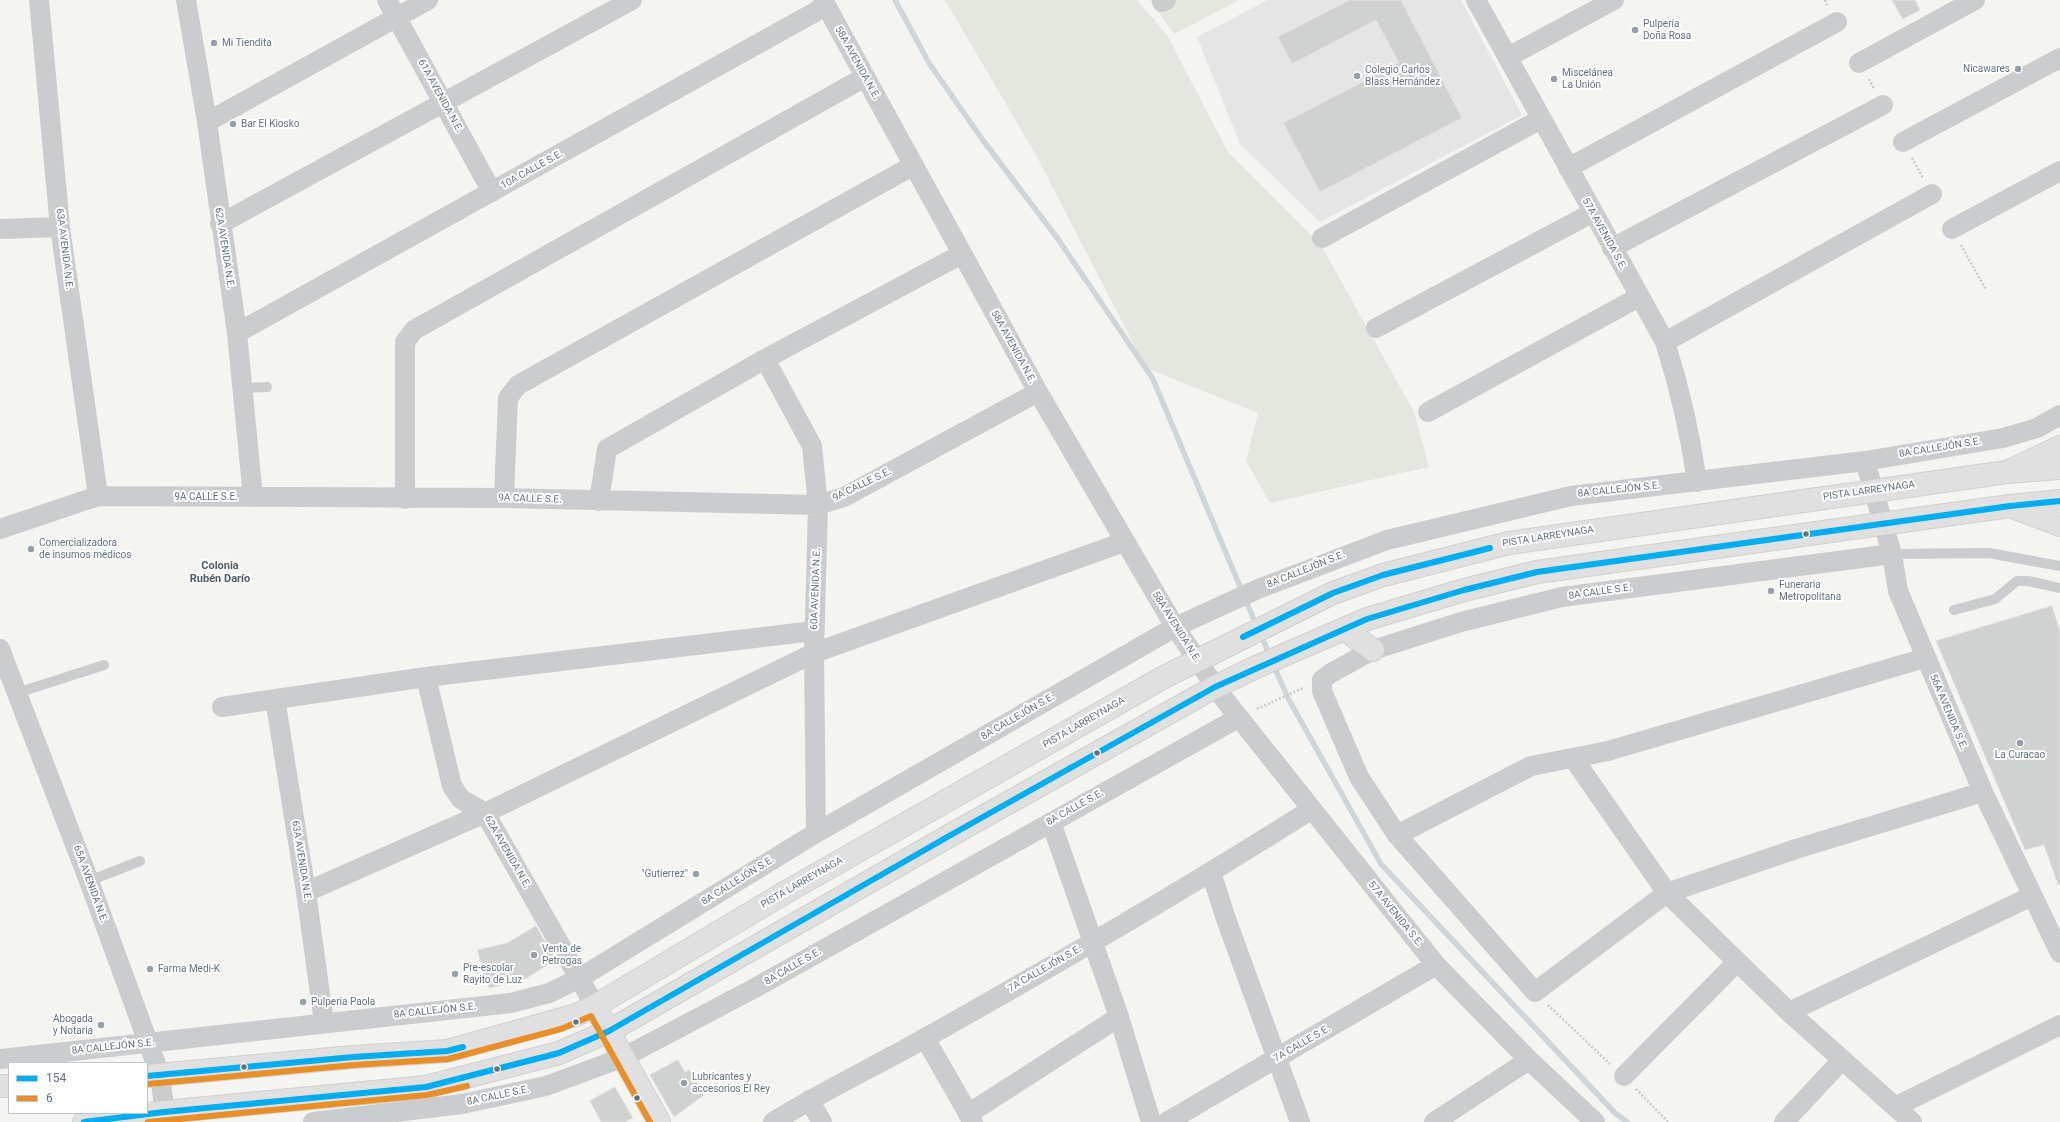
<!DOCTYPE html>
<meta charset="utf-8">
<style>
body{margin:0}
#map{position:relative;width:2060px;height:1122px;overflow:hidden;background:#f4f4f1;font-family:Roboto,sans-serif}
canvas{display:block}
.legend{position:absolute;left:8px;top:1062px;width:140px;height:52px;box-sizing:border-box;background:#fff;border:1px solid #c0c7ce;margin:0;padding:5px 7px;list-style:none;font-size:12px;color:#627284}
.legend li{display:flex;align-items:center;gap:8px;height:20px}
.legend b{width:20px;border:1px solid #c0c7ce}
</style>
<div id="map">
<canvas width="2060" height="1122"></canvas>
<ul class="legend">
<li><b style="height:5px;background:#00adee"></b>154</li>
<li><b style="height:5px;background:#e88f29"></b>6</li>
</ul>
</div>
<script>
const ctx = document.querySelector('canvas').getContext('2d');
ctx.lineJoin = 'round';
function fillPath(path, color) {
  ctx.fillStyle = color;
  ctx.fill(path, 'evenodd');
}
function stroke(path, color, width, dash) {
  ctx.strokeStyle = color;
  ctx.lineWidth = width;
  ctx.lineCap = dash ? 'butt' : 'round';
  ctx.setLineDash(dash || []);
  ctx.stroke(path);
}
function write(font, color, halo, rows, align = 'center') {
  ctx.font = font + ' Roboto,sans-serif';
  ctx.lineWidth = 4;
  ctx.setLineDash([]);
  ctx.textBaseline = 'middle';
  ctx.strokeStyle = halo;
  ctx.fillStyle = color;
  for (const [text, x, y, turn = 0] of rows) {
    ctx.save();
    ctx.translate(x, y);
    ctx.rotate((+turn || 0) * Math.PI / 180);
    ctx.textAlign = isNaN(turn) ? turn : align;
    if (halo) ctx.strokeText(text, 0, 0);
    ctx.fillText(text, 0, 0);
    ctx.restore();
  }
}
fillPath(new Path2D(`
 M1268 0H1461L1522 115 1320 222 1240 144 1197 37Z`), '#e4e5e4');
fillPath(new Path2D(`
 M945 0H1137L1167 35 1228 152 1321 245 1414 412 1429 467 1270 503 1246 461 1258 413 1146 368 1036 155Z
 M1150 0H1239L1174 34Z`), '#e3e7df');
stroke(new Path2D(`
 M895 0 929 63 982 139 1058 239 1153 379 1257 627
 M1261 635 1270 656
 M1273 664 1288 698 1381 864 1615 1113 1627 1122`), '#cfd6d9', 5.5);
const building = new Path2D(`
 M1350 0H1401L1462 118 1320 192 1283 123 1399 63 1376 20 1292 64 1278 37Z
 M1892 0H1915L1920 10 1903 19Z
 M2052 606 2060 631V885H2058L2044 845 2025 850 1936 641Z
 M536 926 556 960 525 979 489 988 477 950 507 943Z
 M678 1060 685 1072 690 1070 704 1095 674 1117 650 1075Z
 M615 1087 633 1118 625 1122H601L590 1101Z`);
fillPath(building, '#d0d1d1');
stroke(building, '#e3e3e1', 1);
const secondary = new Path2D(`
 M1344 629 1373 650
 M602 1019 659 1122
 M147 1076 353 1057 447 1051 576 1015 595 1006 786 892 1164 677 1333 593 1383 575 1509 543 2007 472 2060 468
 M0 1086H9
 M84 1122 164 1112 426 1087 559 1053 609 1031 949 836 1215 687 1254 668 1367 619 1464 590 1537 572 2010 506 2060 501`);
const primary = new Path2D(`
 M2007 472 2060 447
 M2010 506 2060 525`);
stroke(secondary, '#cfd1d1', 24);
stroke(primary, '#d1d2d1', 24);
stroke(new Path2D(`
 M1825 0 1827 5
 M1869 79 1874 89
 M1912 158 1923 178
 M1961 245 1986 290
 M1257 709 1303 688
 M1548 1005 1610 1064
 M1636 1089 1668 1122`), '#cacacb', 2.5, [2, 2]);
stroke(new Path2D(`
 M242 388 267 387
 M1892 554 1989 553 2060 566
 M1954 610 1995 599 2017 581H2028L2060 588
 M17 693 104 665
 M89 881 140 861`), '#cbcccd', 10);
stroke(new Path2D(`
 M39 0 60 227 98 496
 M186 0 207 122 237 333 253 497
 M387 0 492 192
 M823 0 1038 392 1175 627 1221 695 1436 965 1529 1060 1595 1122
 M1476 0 1665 342C1680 389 1690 433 1697 482
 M1162 2 1166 0
 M1508 57 1614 0
 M1859 63 1975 0
 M207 122 428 0
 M1903 142 2060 58
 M1568 168 1837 22
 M220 224 632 0
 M0 229 60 227
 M1952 229 2060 171
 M1322 238 1541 119
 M1612 248 1883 105
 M1376 328 1592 213
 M237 333 826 6
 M1665 342 1932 194
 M765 359 812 446 818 505 814 653 816 833
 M1428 412 1639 297
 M1865 461 1892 554 1898 591 1983 792 2060 953
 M504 498 508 398 518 385 914 165
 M405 499V342L414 330 865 77
 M599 501 607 449 765 359 962 254
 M0 529 98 496 504 498 818 505 844 497 1038 392
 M1892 554 1562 597 1461 622 1373 650 1331 673 1322 680V691L1359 777 1397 835 1535 992 1667 893 1796 849 1983 792
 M0 649 89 881 160 1075 166 1122
 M426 677 452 786 461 799 485 813 595 1006
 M275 699 306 892 324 1023
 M222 707 426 677 814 631
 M1573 758 1667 893 1789 1012 1912 1122
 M1051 822 1119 1017 1151 1122
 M1397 835 1531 766 1608 751 1925 658
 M1211 872 1226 919 1300 1122
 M306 892 485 813 814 653 1124 542
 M1789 1012 2032 896
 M925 1038 973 1122
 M0 1059 511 1003 549 993 578 979 816 833 1175 627 1258 589 1387 540 1571 496 1865 461 2003 438 2037 428 2060 415
 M1624 1076 1737 962
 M809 1100 822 1122
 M1895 1107 2060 1025
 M968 1114 1119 1017
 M313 1122 462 1104 546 1086 624 1057 753 989 1238 718
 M773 1122C823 1091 876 1066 927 1037 1057 964 1186 889 1312 809
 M1167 1122 1436 965
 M1434 1122 1529 1060
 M1784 1122 1842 1060`), '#cbcccd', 20);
stroke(secondary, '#e0e0e0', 22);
stroke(primary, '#e0e0e0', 22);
stroke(new Path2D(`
 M1243 637 1333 593 1383 575 1490 548
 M147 1076 353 1057 447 1051 463 1047
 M84 1122 164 1112 426 1087 559 1053 609 1031 949 836 1215 687 1367 619 1464 590 1537 572 2010 506 2060 501`), '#00adee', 6);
stroke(new Path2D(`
 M148 1084 354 1065 448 1059 561 1029 591 1016 650 1122
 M148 1122 427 1095 467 1086`), '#e88f29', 6);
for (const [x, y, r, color] of [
 [1635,30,4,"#95a0aa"],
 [214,43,4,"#95a0aa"],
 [2018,69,4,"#95a0aa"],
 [1357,76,4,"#95a0aa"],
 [1554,79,4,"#95a0aa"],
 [233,124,4,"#95a0aa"],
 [1806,534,3.5,"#627284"],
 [31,549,4,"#95a0aa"],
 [1771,591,4,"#95a0aa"],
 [2020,743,4,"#95a0aa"],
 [1097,753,3.5,"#627284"],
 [696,874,4,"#95a0aa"],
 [534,955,4,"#95a0aa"],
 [150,969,4,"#95a0aa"],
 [455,974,4,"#95a0aa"],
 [303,1002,4,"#95a0aa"],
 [576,1022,3.5,"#627284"],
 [101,1025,4,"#95a0aa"],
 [244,1067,3.5,"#627284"],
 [497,1069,3.5,"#627284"],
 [684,1083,4,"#95a0aa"],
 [637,1098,3.5,"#627284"]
]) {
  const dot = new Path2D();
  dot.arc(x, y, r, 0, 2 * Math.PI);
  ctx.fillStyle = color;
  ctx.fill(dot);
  stroke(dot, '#fff', 1.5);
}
write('10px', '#627284', '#fff', [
 ["Pulpería",1643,24],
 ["Doña Rosa",1643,36],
 ["Mi Tiendita",222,43],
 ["Nicawares",2010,69,"right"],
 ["Colegio Carlos",1365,70],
 ["Blass Hernández",1365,82],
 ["Miscelánea",1562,73],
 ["La Unión",1562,85],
 ["Bar El Kiosko",241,124],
 ["Comercializadora",39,543],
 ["de insumos médicos",39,555],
 ["Funeraria",1779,585],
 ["Metropolitana",1779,597],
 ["La Curacao",2020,755,"center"],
 ["\"Gutierrez\"",688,874,"right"],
 ["Venta de",542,949],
 ["Petrogas",542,961],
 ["Pre-escolar",463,968],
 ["Rayito de Luz",463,980],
 ["Farma Medi-K",158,969],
 ["Pulpería Paola",311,1002],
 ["Abogada",93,1019,"right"],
 ["y Notaria",93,1031,"right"],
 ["Lubricantes y",692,1077],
 ["accesorios El Rey",692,1089]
], 'left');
write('10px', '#627284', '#fff', [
 ["58A AVENIDA N.E.",857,63,61],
 ["61A AVENIDA N.E.",440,96,61],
 ["10A CALLE S.E.",532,170,-29],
 ["57A AVENIDA S.E.",1604,234,61],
 ["62A AVENIDA N.E.",224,248,81],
 ["63A AVENIDA N.E.",64,249,83],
 ["58A AVENIDA N.E.",1013,347,61],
 ["8A CALLEJÓN S.E.",1940,448,-9],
 ["9A CALLE S.E.",862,485,-26],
 ["8A CALLEJÓN S.E.",1619,490,-6],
 ["PISTA LARREYNAGA",1869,491,-8],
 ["9A CALLE S.E.",206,497],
 ["9A CALLE S.E.",530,499,2],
 ["PISTA LARREYNAGA",1548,537,-9],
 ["8A CALLEJÓN S.E.",1306,570,-22],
 ["60A AVENIDA N.E.",816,589,-88],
 ["8A CALLE S.E.",1600,592,-8],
 ["58A AVENIDA N.E.",1176,627,58],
 ["56A AVENIDA S.E.",1948,712,67],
 ["8A CALLEJÓN S.E.",1018,717,-30],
 ["PISTA LARREYNAGA",1084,723,-30],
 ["8A CALLE S.E.",1075,808,-29],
 ["62A AVENIDA N.E.",507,852,60],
 ["63A AVENIDA N.E.",301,861,81],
 ["8A CALLEJÓN S.E.",738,881,-32],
 ["PISTA LARREYNAGA",802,883,-30],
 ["65A AVENIDA N.E.",90,884,70],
 ["57A AVENIDA S.E.",1395,914,51],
 ["8A CALLE S.E.",793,967,-30],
 ["7A CALLEJÓN S.E.",1045,969,-30],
 ["8A CALLEJÓN S.E.",435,1011,-6],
 ["7A CALLE S.E.",1302,1044,-30],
 ["8A CALLEJÓN S.E.",113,1047,-6],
 ["8A CALLE S.E.",498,1096,-12]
]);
write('bold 11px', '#505c68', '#fff', [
 ["Colonia",220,566],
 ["Rubén Darío",220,579]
]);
</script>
